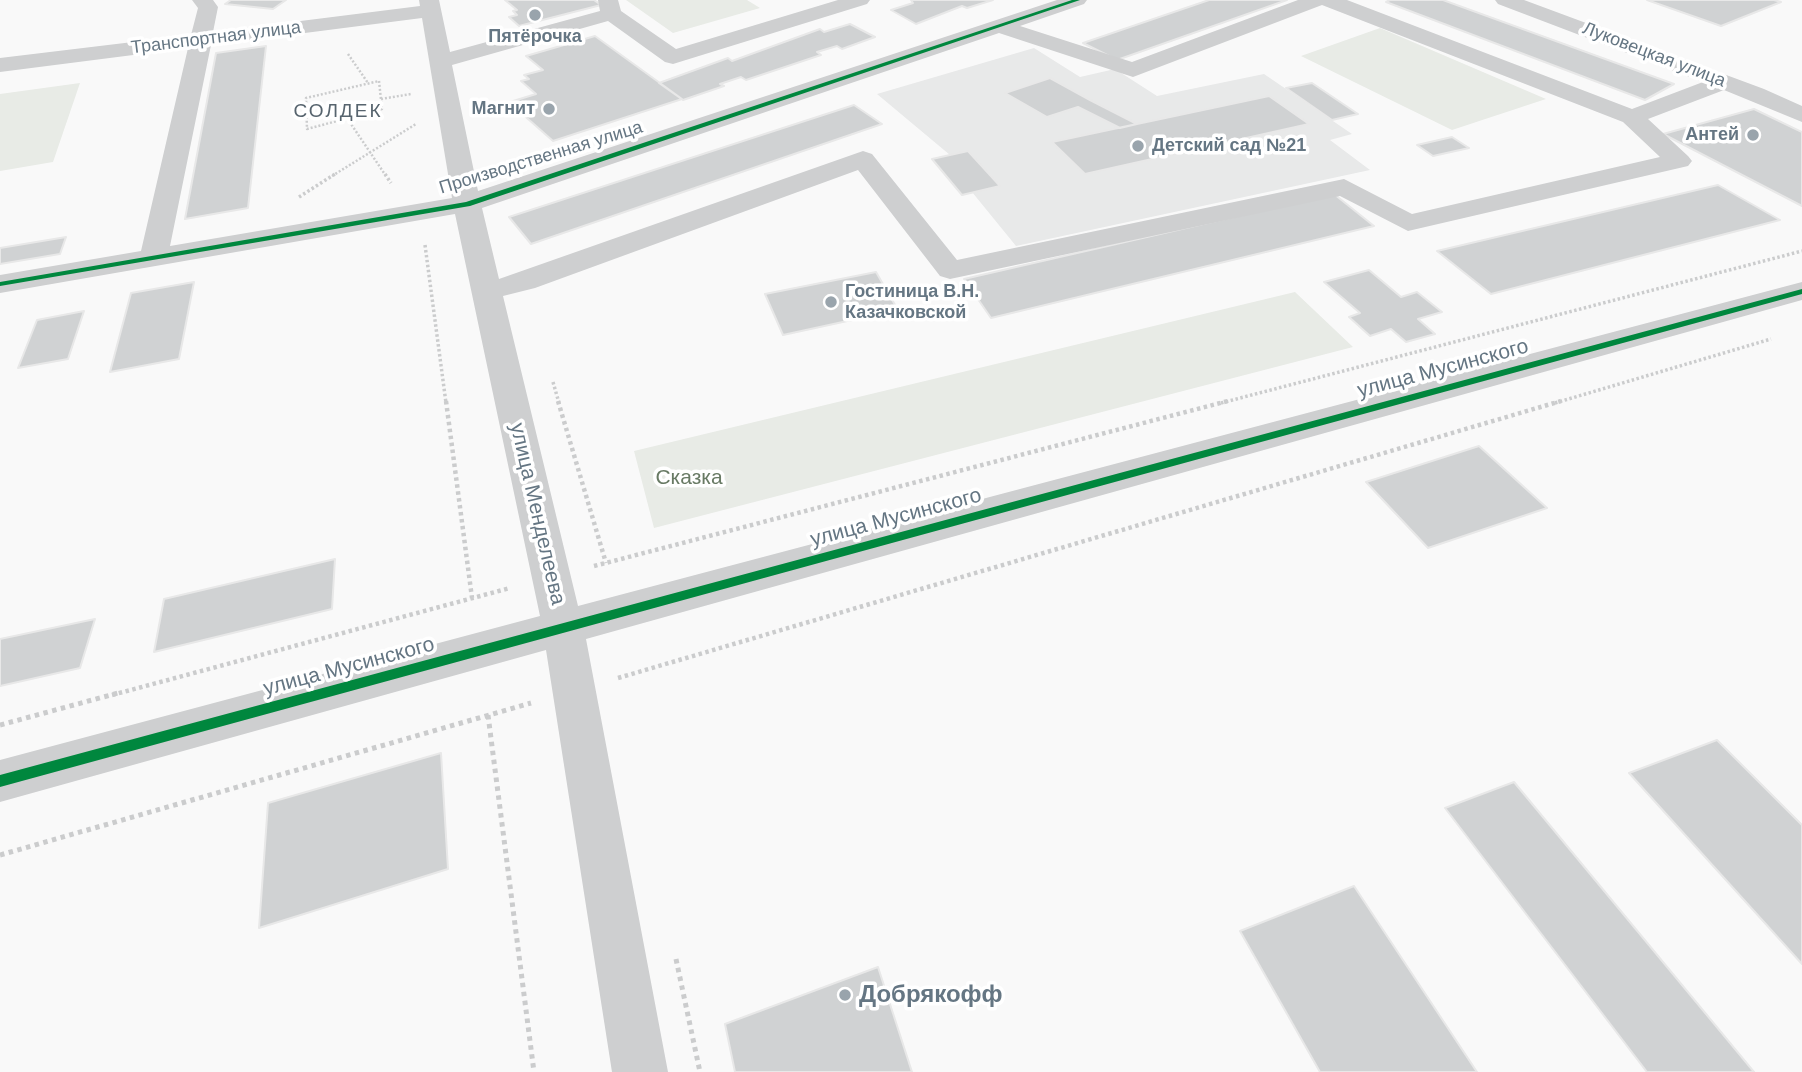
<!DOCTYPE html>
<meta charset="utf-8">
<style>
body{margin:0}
canvas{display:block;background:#f9f9f9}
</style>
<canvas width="1802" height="1072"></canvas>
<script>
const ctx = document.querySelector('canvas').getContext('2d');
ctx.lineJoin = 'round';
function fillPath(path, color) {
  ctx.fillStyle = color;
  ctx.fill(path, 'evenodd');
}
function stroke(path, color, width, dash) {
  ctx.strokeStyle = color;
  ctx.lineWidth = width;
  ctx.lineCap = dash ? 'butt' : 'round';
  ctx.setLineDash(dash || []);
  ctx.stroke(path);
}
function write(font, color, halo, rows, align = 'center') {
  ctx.font = font + ' Arial,sans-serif';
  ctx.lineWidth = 7;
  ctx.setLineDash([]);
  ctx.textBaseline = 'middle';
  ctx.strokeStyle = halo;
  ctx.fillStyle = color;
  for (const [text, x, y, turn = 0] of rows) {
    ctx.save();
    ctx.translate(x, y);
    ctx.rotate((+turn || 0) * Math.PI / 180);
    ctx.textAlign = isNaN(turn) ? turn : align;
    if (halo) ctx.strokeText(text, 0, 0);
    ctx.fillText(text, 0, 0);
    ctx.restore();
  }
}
fillPath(new Path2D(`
 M1034 48 1080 77 1115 69 1157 96 1264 74 1352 134 1330 140 1370 170 1016 246 972 192 1000 185 969 152 950 155 877 94Z`), '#e8e9e9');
fillPath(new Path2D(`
 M626 0H747L760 8 673 33Z
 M1380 28 1546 99 1452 130 1301 56Z
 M80 83 53 162 0 171V94Z
 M1295 292 1353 347 654 528 634 451Z`), '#e8ebe6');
const building = new Path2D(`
 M231 0H286L273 9 225 4Z
 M505 0H594L601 5 519 26 509 17 517 15 513 11 517 10Z
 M993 0 967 8 962 6 916 24 891 10 913 3 911 0Z
 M1209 0H1287L1117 60 1083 43Z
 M1390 0H1443L1674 84 1645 100 1386 2Z
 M1647 0H1774L1781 2 1721 26Z
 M850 24 875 37 842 49 837 46 817 52 821 55 746 80 741 77 720 84 724 86 683 100 659 83 728 58 732 61 820 29 824 32Z
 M595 36 682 99 553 141 519 111 507 115 497 106 536 94 521 81 529 79 524 75 543 70 526 56Z
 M266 46 248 208 185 219 216 53Z
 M1050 78 1090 100 1137 124 1120 128 1078 107 1047 117 1005 93Z
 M1312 83 1358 114 1332 120 1286 88Z
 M1269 96 1309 124 1085 174 1052 142Z
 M854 105 882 124 531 244 509 217Z
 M1754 109 1802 132V206L1663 134Z
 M1452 137 1469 148 1433 156 1417 145Z
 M968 151 1000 186 962 195 932 159Z
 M1718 185 1780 220 1491 294 1437 251Z
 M1334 194 1374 226 991 318 964 279Z
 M66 237 60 254 0 264V248Z
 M1369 270 1401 297 1417 292 1442 312 1418 319 1435 334 1406 342 1391 329 1370 336 1349 317 1360 313 1324 282Z
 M876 272 898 310 783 335 765 294Z
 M194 282 179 359 110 372 131 293Z
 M84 311 68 359 18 368 37 320Z
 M1479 446 1547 508 1428 548 1366 482Z
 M335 559 332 609 154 652 164 599Z
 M95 619 80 668 0 686V639Z
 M1717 740 1802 825V964L1629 773Z
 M441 753 448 869 259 928 268 803Z
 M1514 782 1754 1072H1647L1445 808Z
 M1354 886 1477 1072H1320L1240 931Z
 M878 967 912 1072H735L725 1024Z`);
fillPath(building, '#d0d2d3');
stroke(building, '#e8e8e8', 2);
stroke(new Path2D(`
 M348 54 368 83
 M379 81 382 109 307 129 306 98Z
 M381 99 411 94
 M347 118 386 176
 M332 176 416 124`), '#cbcccd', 2.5, [2, 2]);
stroke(new Path2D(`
 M385 174 391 183
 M299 197 335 174
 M425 245 446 403
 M553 382 559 403
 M1221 403 1802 251
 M1555 403 1771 339`), '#cbcccd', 3.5, [2.5, 2.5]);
stroke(new Path2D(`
 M446 401 472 598
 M558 401 606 563
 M594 566 1228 401
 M618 678 1561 401
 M112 695 510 588`), '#cbcccd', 4.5, [3.5, 3.5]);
stroke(new Path2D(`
 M488 715 534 1072
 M0 725 118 693
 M0 855 531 703
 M676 959 700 1072`), '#cbcccd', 5, [4.5, 4.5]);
fillPath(new Path2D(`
 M192 0H213L218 7 213 32 420 6 419 0H439L450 52 600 11 598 0H618L621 11 676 49 838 0H870L867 4 673 64 665 62 608 21 452 65 478 191 1057 0H1087L1084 4 1020 26 1132 62 1298 0H1347L1632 109 1703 82 1498 4 1495 0H1524L1764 89 1802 106V122L1724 90 1648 119 1688 156 1692 161 1688 166 1408 231 1340 196 950 279 940 276 858 170 535 288 503 296 578 606 1802 282V300L586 639 668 1072H612L546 650 0 802V760L540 616 455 214 0 293V275L141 251 188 48 0 72V58L191 35 198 8ZM1322 5 1623 122 1660 157 1412 214 1344 179 957 260 872 154 863 151 499 279 482 208 999 33 1133 77ZM422 18 452 198 170 246 211 45Z`), '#cecfd0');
fillPath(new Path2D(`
 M1072 0H1080L470 206 0 286V282L466 202Z
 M1802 289V294L0 787V775Z`), '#00873e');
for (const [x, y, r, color] of [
 [535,15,7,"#99a4ac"],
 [549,109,7,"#99a4ac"],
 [1753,135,7,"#99a4ac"],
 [1138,146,7,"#99a4ac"],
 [831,302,7,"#99a4ac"],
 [845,995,7,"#99a4ac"]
]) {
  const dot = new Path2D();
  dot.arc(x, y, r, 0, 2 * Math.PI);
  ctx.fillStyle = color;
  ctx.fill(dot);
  stroke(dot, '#fff', 2.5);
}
write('bold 18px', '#657683', '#fff', [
 ["Пятёрочка",535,37,"center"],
 ["Магнит",535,109],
 ["Антей",1739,135],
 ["Детский сад №21",1152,146,"left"],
 ["Гостиница В.Н.",845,292,"left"],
 ["Казачковской",845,313,"left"]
], 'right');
write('18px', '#657683', '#fff', [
 ["Транспортная улица",216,38,-7],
 ["Луковецкая улица",1654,55,21],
 ["Производственная улица",541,158,-17]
]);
ctx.letterSpacing = '2px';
write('19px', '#57646e', '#fff', [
 ["СОЛДЕК",338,112]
]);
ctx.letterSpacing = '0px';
write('21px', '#657683', '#fff', [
 ["улица Мусинского",1443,369,-15],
 ["улица Менделеева",537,514,77],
 ["улица Мусинского",896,518,-15],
 ["улица Мусинского",349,667,-15]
]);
write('21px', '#687a64', '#fff', [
 ["Сказка",689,478]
]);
write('bold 24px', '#657683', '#fff', [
 ["Добрякофф",859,995]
], 'left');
</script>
